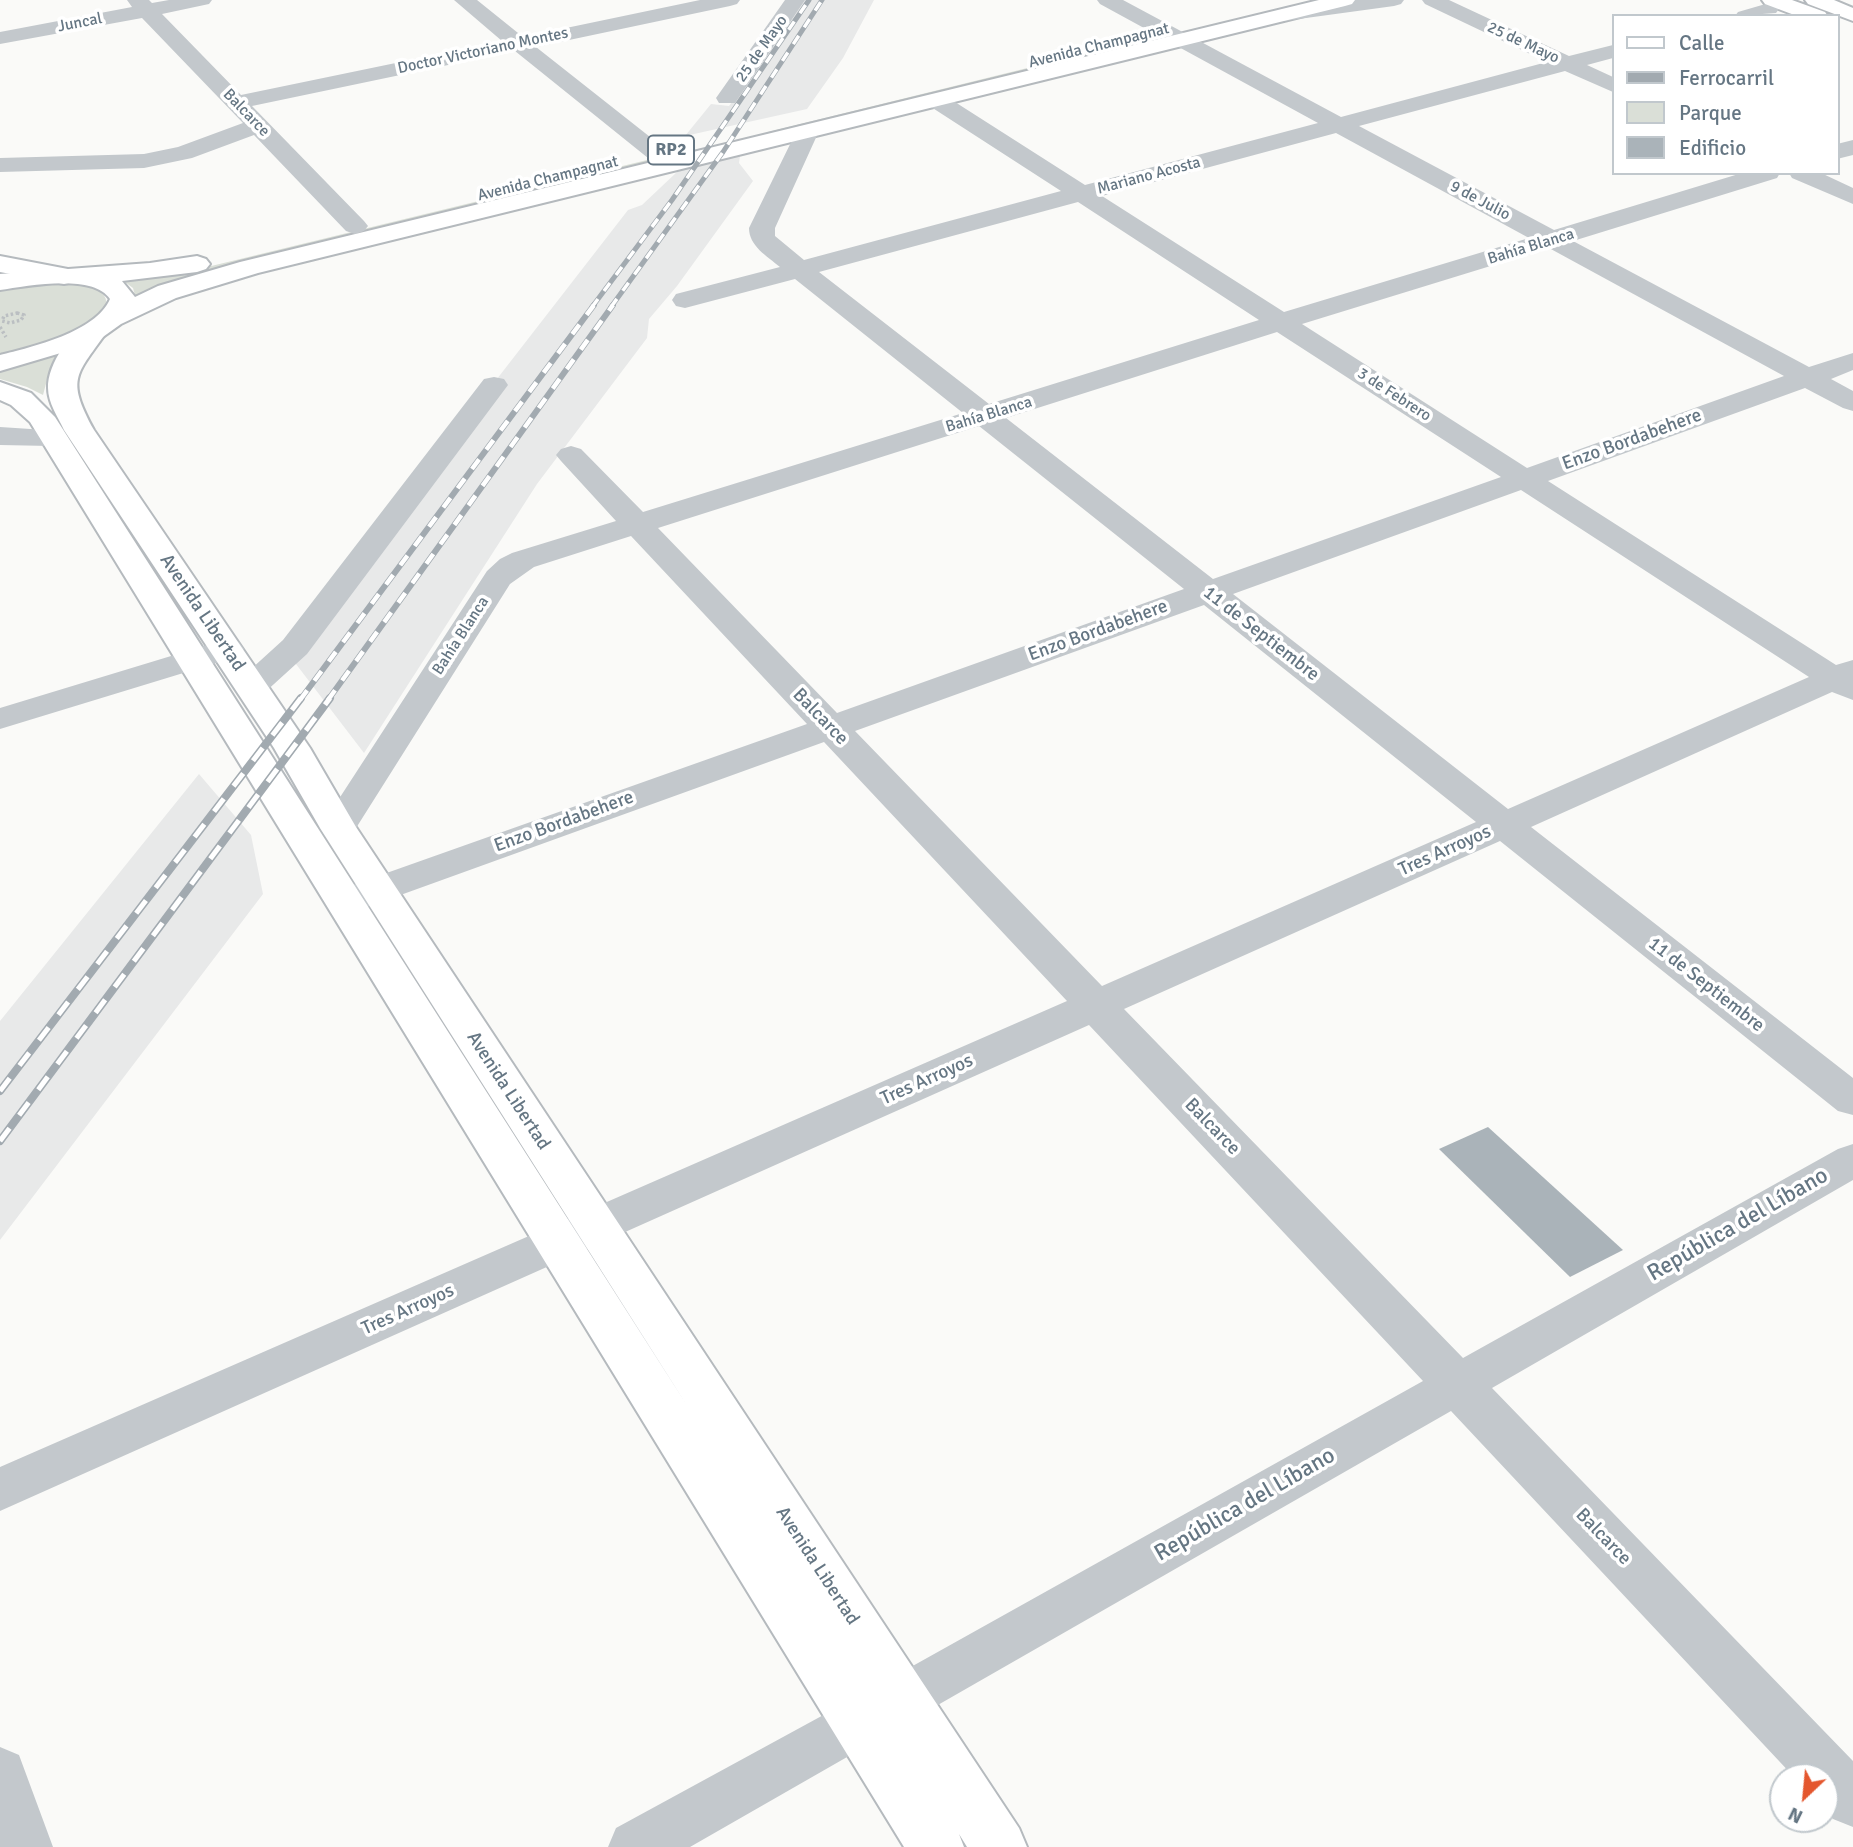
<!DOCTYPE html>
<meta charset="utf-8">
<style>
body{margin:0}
#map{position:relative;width:1853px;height:1847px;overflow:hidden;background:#fafaf8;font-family:Signika,sans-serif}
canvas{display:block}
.legend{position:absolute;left:1612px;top:14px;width:228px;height:161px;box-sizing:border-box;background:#fff;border:2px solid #c1c8cd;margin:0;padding:9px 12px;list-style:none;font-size:21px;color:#657683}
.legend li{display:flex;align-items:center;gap:14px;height:35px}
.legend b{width:35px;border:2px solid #c1c8cd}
.north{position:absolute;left:1769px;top:1763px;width:70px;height:70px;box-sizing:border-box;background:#fff;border:2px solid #c1c8cd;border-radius:50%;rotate:206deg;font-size:19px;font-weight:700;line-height:28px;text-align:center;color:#657683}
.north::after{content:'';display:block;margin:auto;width:24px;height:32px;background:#e4572e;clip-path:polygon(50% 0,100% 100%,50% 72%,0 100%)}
</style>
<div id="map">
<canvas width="1853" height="1847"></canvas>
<ul class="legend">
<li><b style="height:9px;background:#fff"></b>Calle</li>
<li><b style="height:9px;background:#a2aab0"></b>Ferrocarril</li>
<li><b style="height:19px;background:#dadfd7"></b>Parque</li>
<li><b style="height:19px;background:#aab3b9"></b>Edificio</li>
</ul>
<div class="north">N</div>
</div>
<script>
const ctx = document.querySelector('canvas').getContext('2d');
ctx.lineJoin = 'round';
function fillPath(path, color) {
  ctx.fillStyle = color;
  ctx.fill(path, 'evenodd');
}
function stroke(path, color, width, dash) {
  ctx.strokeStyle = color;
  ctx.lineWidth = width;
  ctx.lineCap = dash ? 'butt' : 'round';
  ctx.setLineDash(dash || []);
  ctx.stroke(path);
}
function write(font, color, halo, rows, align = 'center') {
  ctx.font = font + ' Signika,sans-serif';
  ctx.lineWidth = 7;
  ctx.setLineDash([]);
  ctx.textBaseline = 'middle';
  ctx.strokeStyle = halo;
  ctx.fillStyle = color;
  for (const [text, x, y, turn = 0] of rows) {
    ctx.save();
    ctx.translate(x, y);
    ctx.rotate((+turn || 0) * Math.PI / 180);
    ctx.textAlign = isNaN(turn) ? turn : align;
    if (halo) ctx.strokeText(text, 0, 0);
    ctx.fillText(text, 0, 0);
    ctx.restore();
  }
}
fillPath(new Path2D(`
 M803 0H874L843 58 807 109 685 136 711 104 729 106 773 47Z
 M740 156 739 163 753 181 677 286 649 319 647 338 537 484 364 753 286 651 628 210 642 205 678 171Z
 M199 774 251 835 263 894 0 1240V1021Z`), '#e8e9e9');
fillPath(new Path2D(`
 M1161 35 1169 37 772 135 768 132Z
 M680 152 688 154 136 299 133 288 121 279 199 269Z
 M61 282C78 284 107 283 107 306 83 338 37 346 0 357V287Z
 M63 353 48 376 43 395 27 387 0 379V370Z`), '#dadfd7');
fillPath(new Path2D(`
 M1488 1127 1623 1250 1570 1277 1439 1149Z`), '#aab3b9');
const major = new Path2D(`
 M0 256 73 270 77 276 73 282 64 284 0 272Z
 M94 322 104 324 108 330C77 375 65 377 94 430L310 748 356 827 1019 1828 1027 1847H967L959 1834 964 1847H904L30 422 11 405 0 400V382L31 393 55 417 688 1407 320 828 274 748 64 430C58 417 48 403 48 388 47 365 72 327 94 322Z`);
const highway = new Path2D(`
 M1319 0H1355L1352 4 1345 6 258 273 176 298 121 324 100 339 81 347 0 371V355C32 347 96 332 110 299 93 273 27 286 0 290V274L150 263 197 256 206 259 210 264 206 269 197 272 122 281 135 297 158 286 240 262Z
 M1762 0H1792L1825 12 1828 16H1797L1765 4Z
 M1805 0H1834L1853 8V21L1808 4Z`);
stroke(major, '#b5babe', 4);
stroke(highway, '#b4b9bd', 4);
stroke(new Path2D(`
 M17 313 24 315 21 320 10 323 2 321 4 316Z
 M0 327 6 337`), '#bbbfc2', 3.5, [2.5, 2.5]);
fillPath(new Path2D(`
 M127 0H149L152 3 169 0H212L209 4 162 14 241 95 502 41 454 0H477L523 37 700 0H740L737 4 730 6 536 47 664 148 668 153 664 158H648L515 51 252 106 364 221 368 226 364 231 355 234 346 231 254 135 192 158 144 168 0 172V158L144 154 178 147 243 123 142 18 0 44V32L132 7Z
 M785 0H805L735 103H719L716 98Z
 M1097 0H1123L1341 117 1547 62 1425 4 1422 0H1449L1569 56 1613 45V58L1587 65 1613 77V92L1565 71 1359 126 1554 230 1742 173H1780L1777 178 1573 241 1809 367 1853 353V370L1831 379 1853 391V411L1843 408 1805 388 1548 481 1836 665 1853 660V700L1832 692 1531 827 1853 1078V1115L1838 1111 1500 841 1124 1009 1463 1358 1838 1149 1853 1144V1180L1492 1388 1853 1761V1827L1833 1819 1825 1810V1777H1794L1451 1411 690 1847H608L616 1828 884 1682 1423 1381 1089 1025 0 1511V1467L1067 1001 824 742 359 910 346 914 333 910 327 901 333 892 807 724 631 536 534 567 510 584 351 836 338 840 325 836 320 828 487 571 500 559 512 553 616 521 561 461 556 455 561 449 571 446 581 449 643 512 963 413 795 279 685 308 676 306 672 300 676 294 780 267C767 256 749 246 749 228L799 126H815L819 131 775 228V236L804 260 1061 191 928 105 925 100 928 95H944L1085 185 1318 123 1100 4ZM1336 133 1529 238 1284 312 1102 196ZM1078 202 1259 320 989 404 819 272ZM1549 248 1784 376 1527 468 1302 324ZM1277 332 1501 477 1213 579 1006 418ZM979 426 1184 589 837 713 658 528ZM1521 490 1809 677 1508 809 1233 594ZM1204 605 1476 822 1102 986 855 731Z
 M1348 0H1404L1401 4 1394 6 1284 21 1277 19 1273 15 1277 11 1284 9Z
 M1769 3 1776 5 1779 9 1776 13 1735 16 1738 12Z
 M1853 140V155L1837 159V144Z
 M1789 173H1821L1853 188V204L1792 178Z
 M494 377 504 379 508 385 307 654 263 694 251 697 239 694 234 687 239 680 283 640 484 379Z
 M0 427 61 431 66 437 61 443 51 446 0 445Z
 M227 639 239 642 244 649 239 656 0 729V708Z
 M0 1747 19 1755 53 1847H0Z`), '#c3c8cc');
fillPath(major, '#fff');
fillPath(highway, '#fff');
const railFar2 = new Path2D(`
 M592 307 672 200 809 0
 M611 307 723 152 822 0`);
const railFar1 = new Path2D(`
 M300 700 594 305
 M328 700 613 305`);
const rail = new Path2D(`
 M0 1091 301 698
 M0 1141 330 698`);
stroke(railFar2, '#a2aab0', 5);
stroke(railFar1, '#a2aab0', 6);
stroke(rail, '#a2aab0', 8);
stroke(railFar2, '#fff', 3.5, [10]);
stroke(railFar1, '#fff', 4.5, [12]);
stroke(rail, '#fff', 5, [16]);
write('16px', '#657683', '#fff', [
 ["Juncal",80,23,-11],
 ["25 de Mayo",1523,43,25],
 ["Avenida Champagnat",1099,46,-14],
 ["25 de Mayo",762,49,-55],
 ["Doctor Victoriano Montes",483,51,-12],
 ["Balcarce",246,113,46],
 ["Mariano Acosta",1149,176,-15],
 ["Avenida Champagnat",548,179,-14],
 ["9 de Julio",1480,201,28],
 ["Bahía Blanca",1531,247,-17],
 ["3 de Febrero",1394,395,33],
 ["Bahía Blanca",989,415,-17],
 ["Bahía Blanca",461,636,-57]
]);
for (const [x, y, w] of [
 [671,150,46]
]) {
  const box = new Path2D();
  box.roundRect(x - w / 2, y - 14.5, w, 29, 5);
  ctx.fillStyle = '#fff';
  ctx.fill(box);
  stroke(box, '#657683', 2);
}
write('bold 18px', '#657683', null, [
 ["RP2",671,150]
]);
write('19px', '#657683', '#fff', [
 ["Enzo Bordabehere",1632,440,-20],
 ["Avenida Libertad",202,613,56],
 ["Enzo Bordabehere",1098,631,-20],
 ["11 de Septiembre",1261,634,38],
 ["Balcarce",820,717,46],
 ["Enzo Bordabehere",564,822,-20],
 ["Tres Arroyos",1445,851,-24],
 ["11 de Septiembre",1706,985,38],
 ["Tres Arroyos",927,1080,-24],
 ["Avenida Libertad",508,1091,57],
 ["Balcarce",1212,1127,46],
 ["Tres Arroyos",408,1310,-24],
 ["Balcarce",1603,1537,46],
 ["Avenida Libertad",817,1566,57]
]);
write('23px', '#657683', '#fff', [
 ["República del Líbano",1738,1225,-30],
 ["República del Líbano",1245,1505,-30]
]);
</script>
